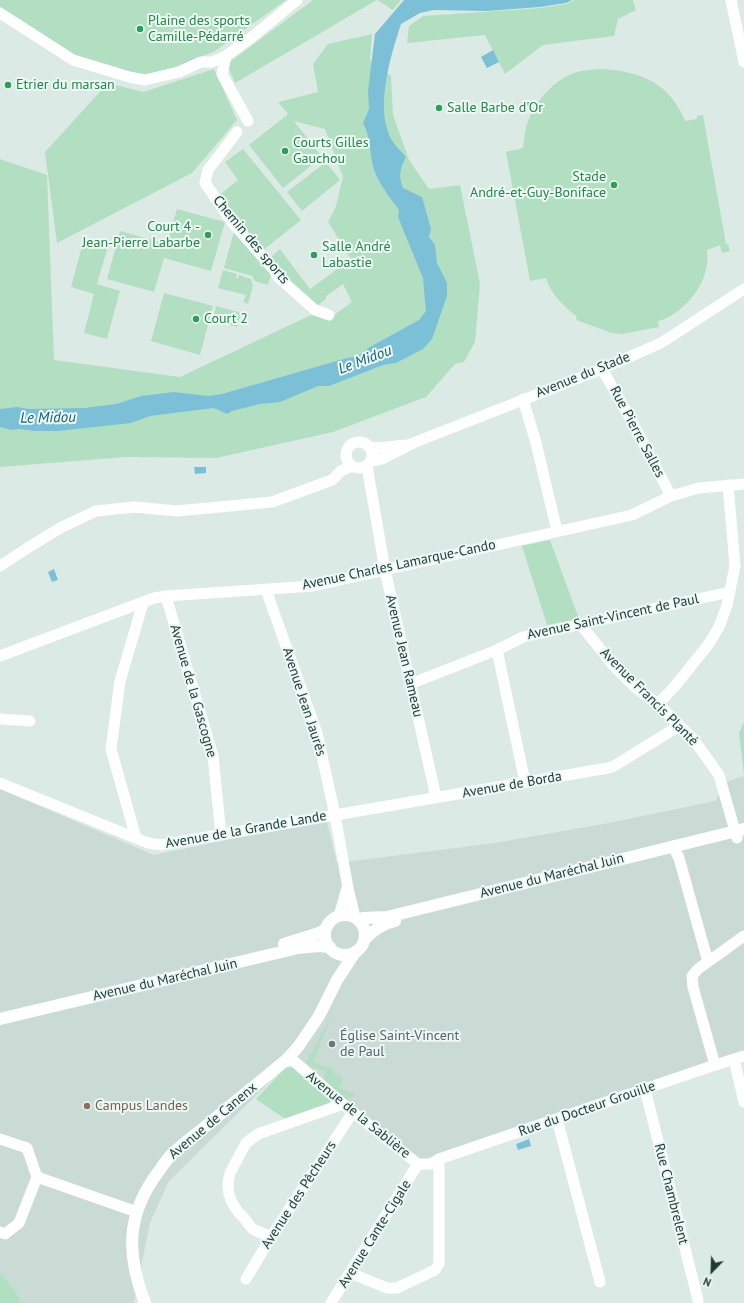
<!DOCTYPE html>
<meta charset="utf-8">
<style>
body{margin:0}
#map{position:relative;width:744px;height:1303px;overflow:hidden;background:#dceae5;font-family:"PT Sans",sans-serif}
canvas{display:block}
.north{position:absolute;left:692px;top:1251px;width:40px;height:40px;-webkit-text-stroke:3px #edf7f3;paint-order:stroke;rotate:203deg;font-size:11px;font-weight:700;line-height:16px;text-align:center;color:#1d3b36}
.north::after{content:'';display:block;margin:auto;width:14px;height:18px;background:#1d3b36;clip-path:polygon(50% 0,100% 100%,50% 72%,0 100%)}
</style>
<div id="map">
<canvas width="744" height="1303"></canvas>
<div class="north">N</div>
</div>
<script>
const ctx = document.querySelector('canvas').getContext('2d');
ctx.lineJoin = 'round';
function fillPath(path, color) {
  ctx.fillStyle = color;
  ctx.fill(path, 'evenodd');
}
function stroke(path, color, width, dash) {
  ctx.strokeStyle = color;
  ctx.lineWidth = width;
  ctx.lineCap = dash ? 'butt' : 'round';
  ctx.setLineDash(dash || []);
  ctx.stroke(path);
}
function write(font, color, halo, rows, align = 'center') {
  ctx.font = font + ' "PT Sans",sans-serif';
  ctx.lineWidth = 4;
  ctx.setLineDash([]);
  ctx.textBaseline = 'middle';
  ctx.strokeStyle = halo;
  ctx.fillStyle = color;
  for (const [text, x, y, turn = 0] of rows) {
    ctx.save();
    ctx.translate(x, y);
    ctx.rotate((+turn || 0) * Math.PI / 180);
    ctx.textAlign = isNaN(turn) ? turn : align;
    if (halo) ctx.strokeText(text, 0, 0);
    ctx.fillText(text, 0, 0);
    ctx.restore();
  }
}
fillPath(new Path2D(`
 M744 776V1056L424 1162 294 1058 169 1181 150 1223 134 1303H21L17 1293 0 1272V789L154 855 326 819 337 863 495 843 609 823 715 801 728 781Z`), '#cadad4');
fillPath(new Path2D(`
 M0 0H286L215 51 178 66 147 75 134 73 75 55 0 7Z
 M313 0H377L235 83 227 64Z
 M377 0H401L393 10Z
 M574 0H633L636 10 618 19 614 36 543 45 505 74 485 35 407 43 409 26 423 16 540 8 566 4Z
 M372 34 370 60 391 76 393 115 409 160 429 189 460 185 480 284 475 342 464 362 455 364 426 397 333 432 216 458 126 457 0 467V159L47 175 54 360 180 377 311 315H334L352 302 343 284 326 296V299L316 307 280 274 269 259 280 249 310 289 351 259 328 222 336 206 343 177 325 129 294 121 322 157 283 188 249 145 288 114 278 102 318 92 313 64 328 44Z
 M214 69 237 120 192 173 57 243 45 152 108 83 143 92Z
 M604 69C643 72 670 84 685 121L697 119V116L703 115 726 244H728L730 251 722 253 720 245 707 250C712 280 685 314 658 321L659 327 622 334 612 333 576 320 577 317C564 306 551 295 546 278L530 281 506 152 523 148C524 138 525 128 529 118 537 100 554 80 574 73 584 70 594 69 604 69Z
 M243 149 301 220 262 251 218 196 238 180 225 162Z
 M326 162 340 180 302 211 287 192Z
 M177 209 225 222 211 271 164 258 154 292 107 279 120 231 167 244Z
 M235 232 271 274 268 285 255 281 252 276 224 268 233 235Z
 M84 239 108 246 97 284 120 291 107 339 84 333 94 294 71 287Z
 M223 270 237 274 236 278H238L239 275 251 279 253 286 248 304 243 302 246 295 218 288Z
 M164 293 213 306 200 355 151 341Z
 M216 306 241 313 237 327 213 320Z
 M550 540 579 619 547 625 522 546Z
 M744 721V776L739 733Z
 M331 1018 313 1062 334 1070 333 1073 343 1077 339 1088 353 1093 355 1096 346 1099 323 1079 326 1072 306 1063 320 1036Z
 M292 1067 330 1099V1104L285 1119 256 1099 285 1068Z
 M0 1272 17 1293 21 1303H0Z`), '#b2dfc2');
fillPath(new Path2D(`
 M404 0H572L566 3 540 7 487 11 433 10 420 13 401 24C391 55 377 100 388 132 391 142 400 150 406 157 400 169 398 175 403 188L422 197 431 229 429 237 435 245 437 263 447 283V296L432 339 423 349 396 363 383 365 329 386H318L280 402 260 404 232 411 227 414 214 408 150 416 131 423 58 431H35L19 429 12 430 0 427V409L17 407 29 409 84 408 116 404 141 396 174 392 208 396 222 394 347 358 356 357 370 347 419 320 426 311 423 278 398 217 399 210C389 196 377 182 373 166 369 150 371 138 363 123L369 109 368 91 375 34Z
 M493 50 499 62 487 68 481 57Z
 M194 467H206V473L195 474Z
 M54 569 58 580 52 582 48 572Z
 M529 1139 531 1146 518 1150 516 1144Z`), '#7cc0d7');
stroke(new Path2D(`
 M731 0 744 62
 M0 13 73 60 129 77 145 80 179 72 201 62H212L226 56 252 37 297 0
 M226 56 222 74 248 121
 M237 132 208 170 205 183 232 222 275 271 278 277 315 310 329 315
 M602 369 629 416 671 496
 M523 399 536 443 557 531
 M346 455a13 13 0 1 1 26 0a13 13 0 1 1-26 0Z
 M369 447 378 448 405 445
 M371 461 382 459 413 443 602 369 661 343 744 289
 M367 466 385 570 436 797
 M0 566 29 547 62 527 96 511 134 507 177 511 272 502 332 480 341 471 352 466
 M266 590 317 733 335 815 348 888 355 917
 M166 596 213 756 221 835
 M581 625 613 665 637 689 658 704 694 740 719 775 737 838
 M497 650 525 782
 M0 656 154 598 166 596 313 586 632 515 671 496 699 488 744 484
 M410 684 497 650 523 637 730 592
 M658 704 675 686 708 645 719 627 727 605 735 566 728 485
 M0 719 30 721
 M0 783 148 843 161 845 608 768 614 766 679 726
 M136 838 111 749 120 681 143 603
 M673 846 679 858 708 962
 M339 916 347 888
 M287 1059 295 1062 345 1106 418 1164H431L439 1159 715 1065 744 1056
 M734 1059 744 1102
 M715 1065 693 987 692 976 698 969 744 936
 M645 1089 698 1300
 M557 1119 600 1282
 M0 1139 27 1148 37 1177 19 1223 5 1234 0 1232
 M37 1177 137 1212
 M271 1237C266 1234 258 1232 253 1229 250 1227 247 1222 245 1219 232 1207 224 1191 230 1173L246 1143 258 1134 343 1104
 M350 1273 387 1288H397L435 1270 439 1264V1159
 M246 1279 271 1237 353 1112
 M331 1303 418 1164`), '#fff', 11);
stroke(new Path2D(`
 M325 935a20 20 0 1 1 40 0a20 20 0 1 1-40 0Z
 M359 921 363 918 387 917 744 829
 M365 939C374 930 382 924 395 921
 M284 944 319 933 326 929
 M0 1019 298 948 318 946 330 947
 M145 1303C126 1254 126 1214 159 1171 163 1165 167 1159 172 1154 185 1142 199 1132 212 1121 237 1100 262 1080 287 1059L298 1047 319 1016 337 980 356 951`), '#fff', 12);
for (const [x, y, r, color] of [
 [140,29,4,"#2e9e5b"],
 [8,85,4,"#2e9e5b"],
 [439,108,4,"#2e9e5b"],
 [285,151,4,"#2e9e5b"],
 [614,185,4,"#2e9e5b"],
 [208,235,4,"#2e9e5b"],
 [314,255,4,"#2e9e5b"],
 [196,319,4,"#2e9e5b"],
 [332,1044,4,"#6b7280"],
 [87,1106,4,"#8d6e63"]
]) {
  const dot = new Path2D();
  dot.arc(x, y, r, 0, 2 * Math.PI);
  ctx.fillStyle = color;
  ctx.fill(dot);
  stroke(dot, '#edf7f3', 1.5);
}
write('14px', '#27864d', '#edf7f3', [
 ["Plaine des sports",148,21],
 ["Camille-Pédarré",148,37],
 ["Etrier du marsan",16,85],
 ["Salle Barbe d'Or",447,108],
 ["Courts Gilles",293,143],
 ["Gauchou",293,159],
 ["Stade",606,177,"right"],
 ["André-et-Guy-Boniface",606,193,"right"],
 ["Court 4 -",200,227,"right"],
 ["Jean-Pierre Labarbe",200,243,"right"],
 ["Salle André",322,247],
 ["Labastie",322,263],
 ["Court 2",204,319]
], 'left');
write('14px', '#1d3b36', '#edf7f3', [
 ["Chemin des sports",251,240,50],
 ["Avenue du Stade",583,375,-22],
 ["Rue Pierre Salles",637,432,62],
 ["Avenue Charles Lamarque-Cando",399,565,-12],
 ["Avenue Saint-Vincent de Paul",613,617,-12],
 ["Avenue Jean Rameau",404,656,77],
 ["Avenue de la Gascogne",193,691,74],
 ["Avenue Francis Planté",649,697,45],
 ["Avenue Jean Jaurès",304,702,72],
 ["Avenue de Borda",512,785,-10],
 ["Avenue de la Grande Lande",246,830,-10],
 ["Avenue du Maréchal Juin",552,876,-14],
 ["Avenue du Maréchal Juin",165,980,-13],
 ["Rue du Docteur Grouille",587,1109,-19],
 ["Avenue de la Sablière",358,1115,39],
 ["Avenue de Canenx",213,1121,-40],
 ["Rue Chambrelent",671,1194,76],
 ["Avenue des Pêcheurs",299,1195,-57],
 ["Avenue Cante-Cigale",375,1234,-58]
]);
write('14px', '#5b616d', '#edf7f3', [
 ["Église Saint-Vincent",340,1036],
 ["de Paul",340,1052]
], 'left');
write('14px', '#785e54', '#edf7f3', [
 ["Campus Landes",95,1106]
], 'left');
write('italic 15px', '#11607c', '#edf7f3', [
 ["Le Midou",365,360,-21],
 ["Le Midou",48,418,-1]
]);
</script>
